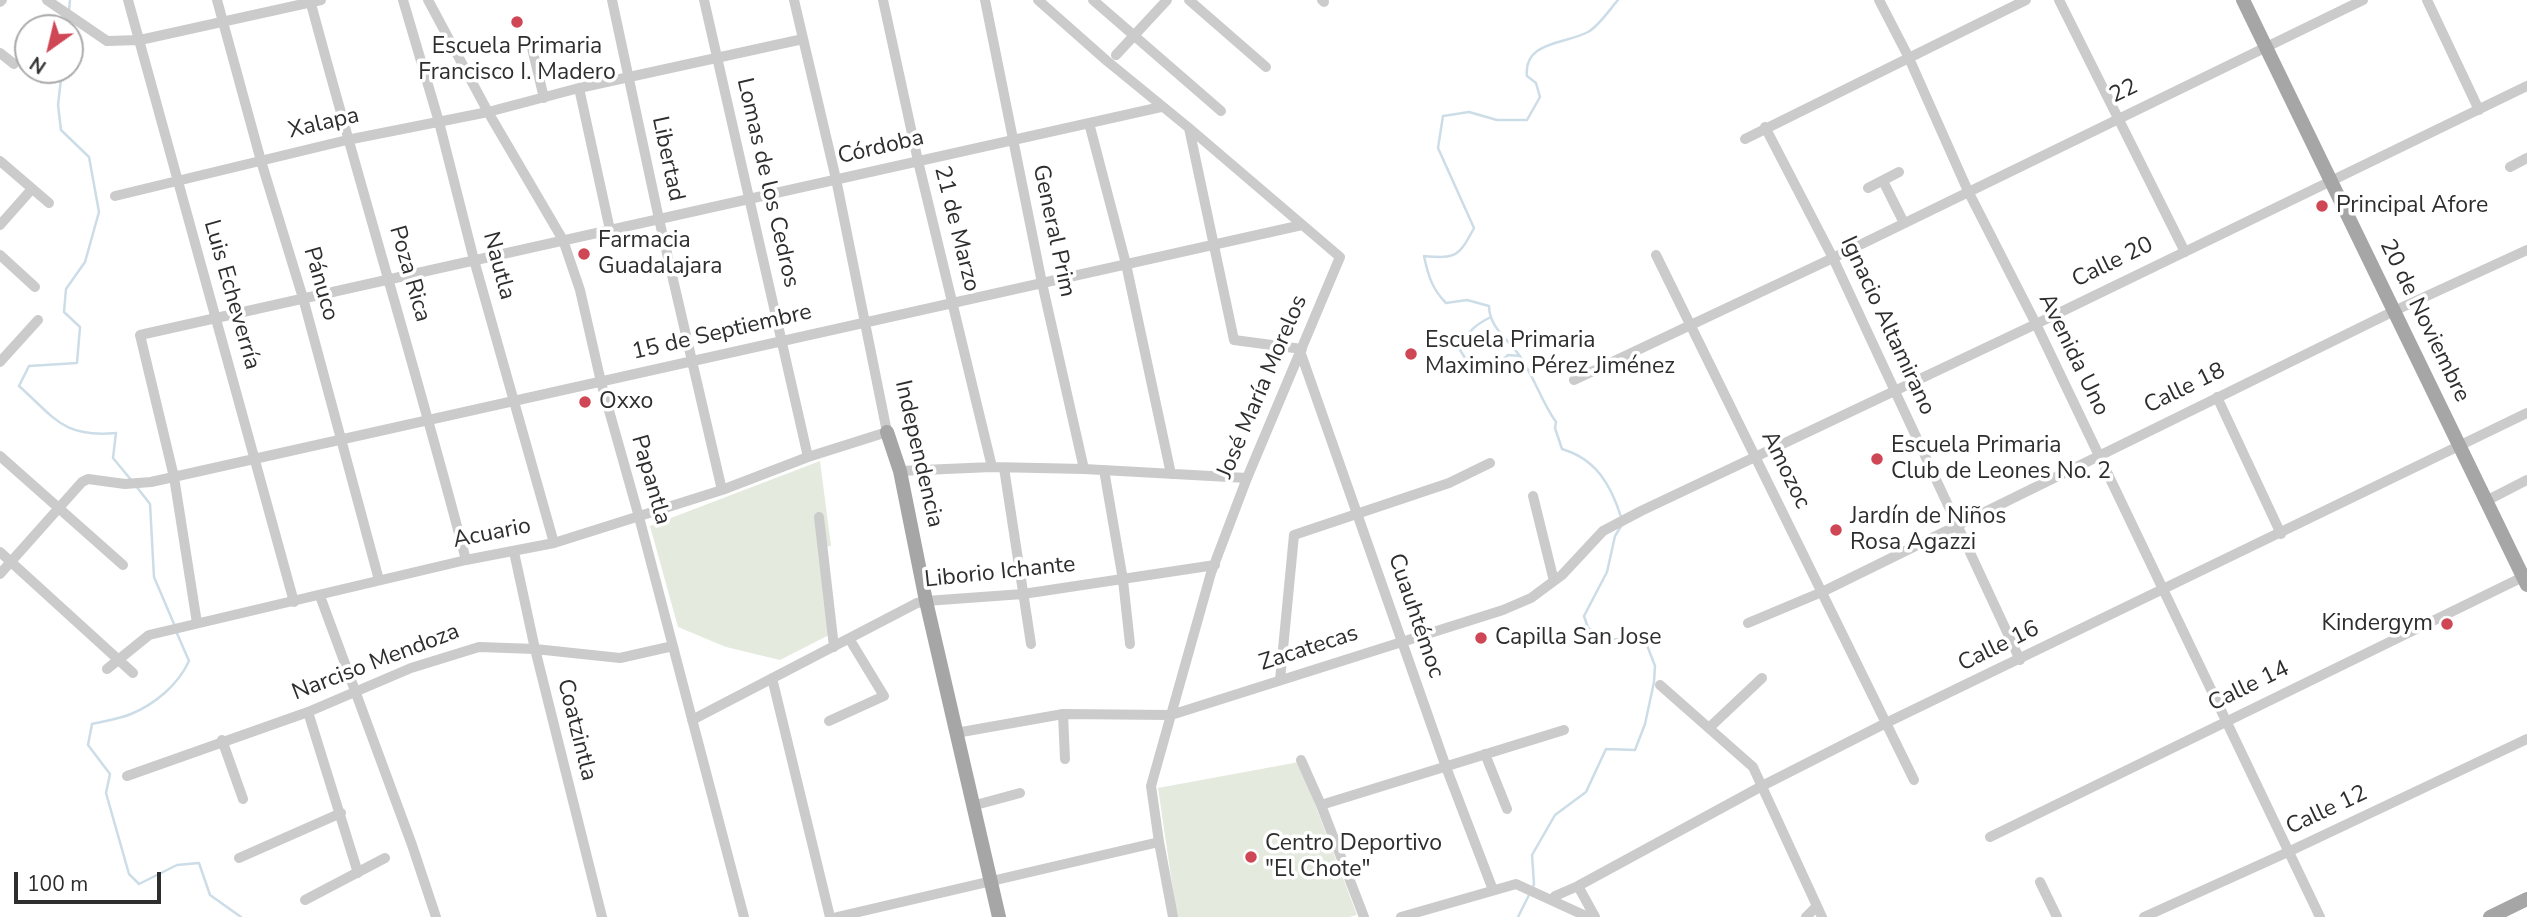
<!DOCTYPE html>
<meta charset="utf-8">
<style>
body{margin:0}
#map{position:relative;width:2527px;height:917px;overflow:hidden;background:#fff;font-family:"Nunito Sans",sans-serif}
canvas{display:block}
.north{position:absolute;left:14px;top:14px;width:70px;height:70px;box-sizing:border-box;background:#fff;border:2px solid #ababab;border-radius:50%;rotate:214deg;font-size:19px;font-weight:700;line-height:28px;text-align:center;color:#2e2e2e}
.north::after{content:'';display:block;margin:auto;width:24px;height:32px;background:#cf4655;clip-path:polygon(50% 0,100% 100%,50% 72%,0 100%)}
.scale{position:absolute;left:14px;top:872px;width:147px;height:32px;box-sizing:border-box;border:4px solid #2e2e2e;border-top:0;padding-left:9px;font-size:21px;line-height:24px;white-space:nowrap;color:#2e2e2e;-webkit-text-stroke:5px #fff;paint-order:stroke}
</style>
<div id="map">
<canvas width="2527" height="917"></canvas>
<div class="north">N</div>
<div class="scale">100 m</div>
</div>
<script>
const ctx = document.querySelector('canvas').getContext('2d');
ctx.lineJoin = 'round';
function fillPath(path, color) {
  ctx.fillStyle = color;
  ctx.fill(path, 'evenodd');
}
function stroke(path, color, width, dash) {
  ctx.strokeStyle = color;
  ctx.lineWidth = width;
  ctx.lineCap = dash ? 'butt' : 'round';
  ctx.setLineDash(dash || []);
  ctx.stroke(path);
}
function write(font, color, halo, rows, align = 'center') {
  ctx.font = font + ' "Nunito Sans",sans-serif';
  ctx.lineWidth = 7;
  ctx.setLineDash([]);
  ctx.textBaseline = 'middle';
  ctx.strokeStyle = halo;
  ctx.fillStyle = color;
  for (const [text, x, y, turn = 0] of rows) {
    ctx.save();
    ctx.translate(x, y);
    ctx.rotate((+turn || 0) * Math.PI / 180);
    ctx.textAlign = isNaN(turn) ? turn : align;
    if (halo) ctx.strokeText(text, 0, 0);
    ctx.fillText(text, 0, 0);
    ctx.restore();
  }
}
fillPath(new Path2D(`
 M820 461 831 546 822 547 833 633 780 660 726 647 678 627 650 526Z
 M1299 762 1357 915 1349 917H1177L1158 788Z`), '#e4eade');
stroke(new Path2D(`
 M1618 0C1610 9 1599 26 1588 32 1566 44 1523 41 1527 76L1536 83 1540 97 1527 120H1497L1469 112 1443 116 1438 148 1474 228C1459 256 1457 259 1424 256 1428 275 1432 289 1446 303L1467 300 1489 306C1489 327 1508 339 1519 355 1534 376 1541 401 1556 422L1555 428 1562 449C1596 459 1611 485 1621 517
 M69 11 70 0
 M67 28 68 17
 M62 70 58 105 61 130 89 157 99 212 85 262 66 289 64 312 80 327 77 363 29 366 19 386C55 418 63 438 116 433L113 458 132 481
 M1489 318C1473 326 1467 333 1460 350L1467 361 1485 370 1497 365 1508 355 1520 356
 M136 486 150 504 154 577 174 624
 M176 631 189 661C178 685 155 704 131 714 119 719 105 721 92 724L88 745 110 774 106 793 129 874 139 884 177 865 199 863 210 895 241 917
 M1532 889 1534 884 1532 855 1555 815 1586 792 1606 749 1635 750 1645 724 1654 682 1655 666 1645 640 1606 639 1588 628 1584 616 1607 572 1615 536 1623 523
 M1518 917 1529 895`), '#ccdde7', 2.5);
stroke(new Path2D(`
 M47 0 107 41 140 40 321 0
 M128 0 294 602
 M217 0 261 161 303 298 379 580
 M310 0C360 187 417 372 466 560
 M403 0 439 122 474 260 554 543
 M428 0 488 112 563 240 580 290 601 382 639 517 744 917
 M612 0 659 219 722 490
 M704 0 808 457
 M883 0 918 161 992 467
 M985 0 1042 283 1084 469
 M1038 0 1107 61 1189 128 1340 257 1247 478 1211 573 1151 786 1159 842 1173 917
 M1093 0 1221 111
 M1189 0 1266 67
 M1322 0 1324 2
 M1879 0 1908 56 1968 191 2036 324 2320 917
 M2059 0 2185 252
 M2427 0 2479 110
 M0 2 2 0
 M532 48 544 98
 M0 53 14 64
 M1116 55 1167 0
 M579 88 610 230
 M1089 123 1126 264 1171 474
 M1765 127 1833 258 2020 660
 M1189 128 1234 340 1302 349
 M1745 139 2026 0
 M0 161 49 203
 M2510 167 2527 158
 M1883 181 1904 223
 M1868 188 1899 172
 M115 196 347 140 488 112 579 88 803 39
 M0 225 31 190
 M0 255 35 287
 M1656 255 1914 780
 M1301 354 1446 767 1493 890
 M0 362 38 320
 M1574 380 1833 258 2363 0
 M2217 397 2281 534
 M0 456 123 565
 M1004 468 1031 644
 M1104 470 1123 580 1130 644
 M900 471 992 467 1084 469 1247 478
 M1533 496 1554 581
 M2486 501 2527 480
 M819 517 834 647
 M0 552 133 673
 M514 552 535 649 602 917
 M0 574 82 482 88 479 125 484 151 482 1302 225
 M320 596 412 845 436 917
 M197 623 174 477 140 335 1161 107
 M1748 623 1822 592 2394 311 2527 250
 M107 669 149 635 466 560 554 543 722 490 808 457 887 432 836 179 794 0
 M772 678 830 917
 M1280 680 1294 535 1449 483 1490 463
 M1660 685 1753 767 1822 917
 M308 712 358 873
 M1063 714 1065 759
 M692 720 917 603 926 601 1023 594 1215 565
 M829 721 884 696 850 640
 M1710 727 1762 678
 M956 733 1063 714 1171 715 1503 610 1531 598 1562 575 1603 531 1641 511 2036 324 2527 86
 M222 740 243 799
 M1485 754 1507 809
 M1301 760 1321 805 1364 917
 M127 776 308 712 411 668 479 647 535 649 620 658 673 646
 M1321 805 1564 730
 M972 806 1020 793
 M1990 837 2527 575
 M239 858 341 813
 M2040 882 2057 917
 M1578 886 1595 917
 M305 900 385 858
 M1553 900 1555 896 1578 886 1762 786 1886 723 2527 413
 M837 917 1159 842
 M1401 917 1516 884 1588 917
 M1806 917 1817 906
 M2144 917 2288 852 2527 739`), '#cbcbcb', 10);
stroke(new Path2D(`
 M2243 0 2527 585
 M887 432 900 471 926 601 999 917
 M2490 917 2527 899`), '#a6a6a6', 14);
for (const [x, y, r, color] of [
 [517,22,7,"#cf4655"],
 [2322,206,7,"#cf4655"],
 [584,254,7,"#cf4655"],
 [1411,354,7,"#cf4655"],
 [585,402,7,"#cf4655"],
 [1877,459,7,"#cf4655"],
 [1836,530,7,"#cf4655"],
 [2447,624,7,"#cf4655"],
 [1481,638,7,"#cf4655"],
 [1251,857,7,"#cf4655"]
]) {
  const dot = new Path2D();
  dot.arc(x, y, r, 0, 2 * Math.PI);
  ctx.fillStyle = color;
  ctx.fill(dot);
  stroke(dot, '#fff', 2.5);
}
write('23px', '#2e2e2e', '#fff', [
 ["Escuela Primaria",517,47,"center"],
 ["Francisco I. Madero",517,73,"center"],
 ["Principal Afore",2336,206],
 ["Farmacia",598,241],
 ["Guadalajara",598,267],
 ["Escuela Primaria",1425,341],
 ["Maximino Pérez Jiménez",1425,367],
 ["Oxxo",599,402],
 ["Escuela Primaria",1891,446],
 ["Club de Leones No. 2",1891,472],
 ["Jardín de Niños",1850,517],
 ["Rosa Agazzi",1850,543],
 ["Kindergym",2433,624,"right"],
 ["Capilla San Jose",1495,638],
 ["Centro Deportivo",1265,844],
 ["\"El Chote\"",1265,870]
], 'left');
write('23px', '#2e2e2e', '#fff', [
 ["22",2124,92,-26],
 ["Xalapa",324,124,-13],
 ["Córdoba",881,148,-13],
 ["Libertad",667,159,78],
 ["Lomas de los Cedros",767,183,77],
 ["21 de Marzo",956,229,76],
 ["General Prim",1053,231,78],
 ["Calle 20",2113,263,-26],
 ["Nautla",498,266,75],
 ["Poza Rica",409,274,74],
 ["Pánuco",320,284,74],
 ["Luis Echeverría",231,295,74],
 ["20 de Noviembre",2424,321,64],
 ["Ignacio Altamirano",1887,326,65],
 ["15 de Septiembre",722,333,-13],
 ["Avenida Uno",2073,355,64],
 ["José María Morelos",1263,387,-67],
 ["Calle 18",2185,389,-26],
 ["Independencia",918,454,77],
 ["Amozoc",1785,470,64],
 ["Papantla",650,480,74],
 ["Acuario",492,534,-11],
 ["Liborio Ichante",1000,573,-6],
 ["Cuauhtémoc",1415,616,71],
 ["Calle 16",1999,647,-26],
 ["Zacatecas",1309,649,-18],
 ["Narciso Mendoza",376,663,-21],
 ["Calle 14",2249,687,-26],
 ["Coatzintla",576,730,76],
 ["Calle 12",2327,811,-25]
]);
</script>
